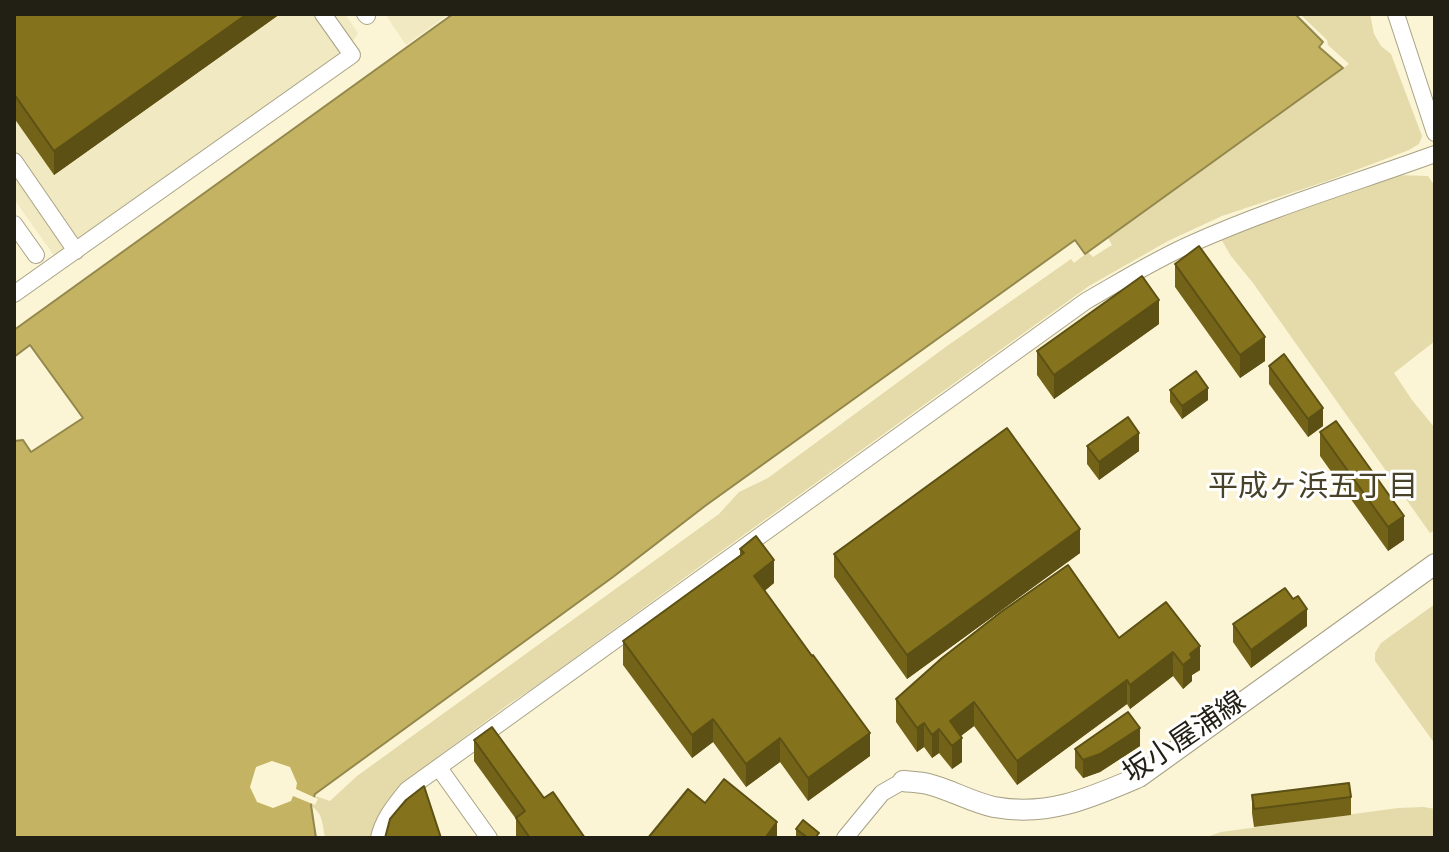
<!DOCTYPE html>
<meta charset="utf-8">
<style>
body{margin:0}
#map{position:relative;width:1449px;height:852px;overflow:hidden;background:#fbf5d5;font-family:Spectral,serif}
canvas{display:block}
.frame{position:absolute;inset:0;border:16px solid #221f14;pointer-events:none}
</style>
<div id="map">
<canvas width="1449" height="852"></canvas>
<div class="frame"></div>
</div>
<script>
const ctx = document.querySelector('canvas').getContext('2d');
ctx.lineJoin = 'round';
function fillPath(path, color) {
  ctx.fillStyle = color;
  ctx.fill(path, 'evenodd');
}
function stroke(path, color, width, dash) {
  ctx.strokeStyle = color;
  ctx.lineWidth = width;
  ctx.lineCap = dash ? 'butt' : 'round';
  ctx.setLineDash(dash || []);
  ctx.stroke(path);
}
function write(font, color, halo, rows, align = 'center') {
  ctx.font = font + ' Spectral,"Noto Sans JP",serif';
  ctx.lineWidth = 6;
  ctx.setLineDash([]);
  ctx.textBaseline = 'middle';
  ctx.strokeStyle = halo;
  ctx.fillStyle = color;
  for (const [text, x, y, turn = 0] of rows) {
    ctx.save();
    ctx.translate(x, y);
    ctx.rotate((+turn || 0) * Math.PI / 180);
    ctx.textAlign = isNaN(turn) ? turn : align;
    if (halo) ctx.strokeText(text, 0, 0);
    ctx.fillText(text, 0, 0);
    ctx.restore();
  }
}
fillPath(new Path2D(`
 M14 14H345L358 33 345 54 55 257 14 199Z
 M385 14H449L406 45Z`), '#f1e9c2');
fillPath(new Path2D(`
 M1300 14H1370L1374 34 1381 46 1391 54 1422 136 1419 144 1409 150 1330 180 1222 216 1168 241 1089 286 702 565 542 682 509 704 407 780 387 801 378 816 370 838H325C321 810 320 809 294 798L298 790 330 801 357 776 719 514 739 492 768 478 947 346 1071 259 1074 263 1088 252 1093 257 1112 245 1108 238 1349 64 1328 45 1327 40Z
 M1395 175 1428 176 1435 186V341L1394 373 1412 400 1435 428V530L1430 533 1253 283 1231 256 1221 239Z
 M1435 604V744L1375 661V653L1381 643Z
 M1424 807 1435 809V838H1204L1221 832 1398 808Z`), '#e4daaa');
const water = new Path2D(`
 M453 14H1295L1323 42 1319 47 1343 68 1085 254 1075 240 705 506 613 577 315 794 311 805 316 838H14V441L23 440 31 452 83 418 30 345 14 357V330Z`);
fillPath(water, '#c4b362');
stroke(water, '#93874b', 2);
fillPath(new Path2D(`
 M272 761 290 767 297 783 296 789 318 799 315 805 293 796 291 801 273 808 257 802 250 787 256 767Z`), '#fbf5d5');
const minor = new Path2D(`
 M365 14 367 16
 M1396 14 1435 133
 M14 161 76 251
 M14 224 36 255
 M14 294 352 55 323 14
 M439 768 489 838
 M379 838C383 819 395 805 407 790L1086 301C1121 281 1156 259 1193 243 1271 208 1355 183 1435 154
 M845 838 882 793 903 781`);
const major = new Path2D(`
 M903 781C911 782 920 782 928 784 949 789 971 802 994 807 1048 817 1090 798 1139 777L1435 564`);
stroke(minor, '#a8a285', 18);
stroke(major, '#a8a285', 22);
stroke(minor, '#fff', 16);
stroke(major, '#fff', 20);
fillPath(new Path2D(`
 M14 14H280L54 175 14 118Z
 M1175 264 1265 361 1240 378 1175 287Z
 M1159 324 1054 399 1037 375V351Z
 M1269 366 1323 426 1308 437 1269 384Z
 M1170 390 1208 400 1182 419 1170 402Z
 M1320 432 1404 540 1388 551 1320 456Z
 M1087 446 1139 451 1099 480 1087 464Z
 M740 549 774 583 764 591 870 756 808 801 780 762 746 787 713 742 692 758 623 665V641L740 555Z
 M1080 553 907 679 834 577V554Z
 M1166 602 1200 670 1192 675V681L1183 689 1173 676 1130 709 1127 704 1017 785 974 726 961 736 962 762 952 769 939 753 932 758 924 747 917 752 896 722V699L1119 638Z
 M1233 624 1307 626 1251 668 1233 642Z
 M474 740 544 798 585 838H516V819L474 761Z
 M1140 746 1100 772 1083 778 1075 768V749Z
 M1252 795 1351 797V815L1254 827 1252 813Z
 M796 829 819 838H796Z`), '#726318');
fillPath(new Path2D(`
 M247 14H280L54 175V151Z
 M1159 300V324L1054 399V375Z
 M1265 337V361L1240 378V355Z
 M1208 388V400L1182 419V406Z
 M1323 408V426L1308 437V419Z
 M1139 433V451L1099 480V462Z
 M1404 516V540L1388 551V527Z
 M1080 529V553L907 679V655Z
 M774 560V583L754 600V576Z
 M1307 609V626L1251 668V650Z
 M1200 646V670L1192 675V681L1183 689V665L1190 654Z
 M1173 652V676L1130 709V685Z
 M1127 680V704L1017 785V761Z
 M974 702V726L950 744V721Z
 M713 719V742L692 758V735Z
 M924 723V747L917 752V728Z
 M1140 728V746L1100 772 1083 778V760Z
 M939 729V753L932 758V735Z
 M870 733V756L808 801V778Z
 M780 738V762L746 787V764Z
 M962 738V762L952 769V746Z
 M777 822V838H765Z`), '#5c5014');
const building = new Path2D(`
 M14 14H247L54 151 14 94Z
 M1199 246 1265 337 1240 355 1175 264Z
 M1142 276 1159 300 1054 375 1037 351Z
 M1284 354 1323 408 1308 419 1269 366Z
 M1196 371 1208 388 1182 406 1170 390Z
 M1128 417 1139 433 1099 462 1087 446Z
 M1336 421 1404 516 1388 527 1320 432Z
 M1007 428 1080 529 907 655 834 554Z
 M756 536 774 560 754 576 812 656 813 655 870 733 808 778 780 738 746 764 713 719 692 735 623 641 744 553 740 549Z
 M1068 565 1119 638 1166 602 1200 646 1190 654 1192 658 1183 665 1173 652 1130 685 1127 680 1017 761 974 702 950 721 962 738 952 746 939 729 932 735 924 723 917 728 896 699 942 658 1001 612Z
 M1285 588 1293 599 1298 596 1307 609 1251 650 1233 624Z
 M1128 712 1140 728 1100 754 1083 760 1075 749Z
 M492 727 544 798 553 792 585 838H530L516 818 525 811 474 740Z
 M724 779 777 822 765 838H648L688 789 705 803Z
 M1349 783 1351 797 1254 809 1252 795Z
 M424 786 441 838H385L390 819 406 800Z
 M803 820 819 833 815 838H808L796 829Z`);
fillPath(building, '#84731c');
stroke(building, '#5c5014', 2);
write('28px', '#221f14', '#fff', [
 ["坂小屋浦線",1186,740,-34]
]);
write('30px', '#484228', '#fff', [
 ["平成ヶ浜五丁目",1313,490]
]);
</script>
